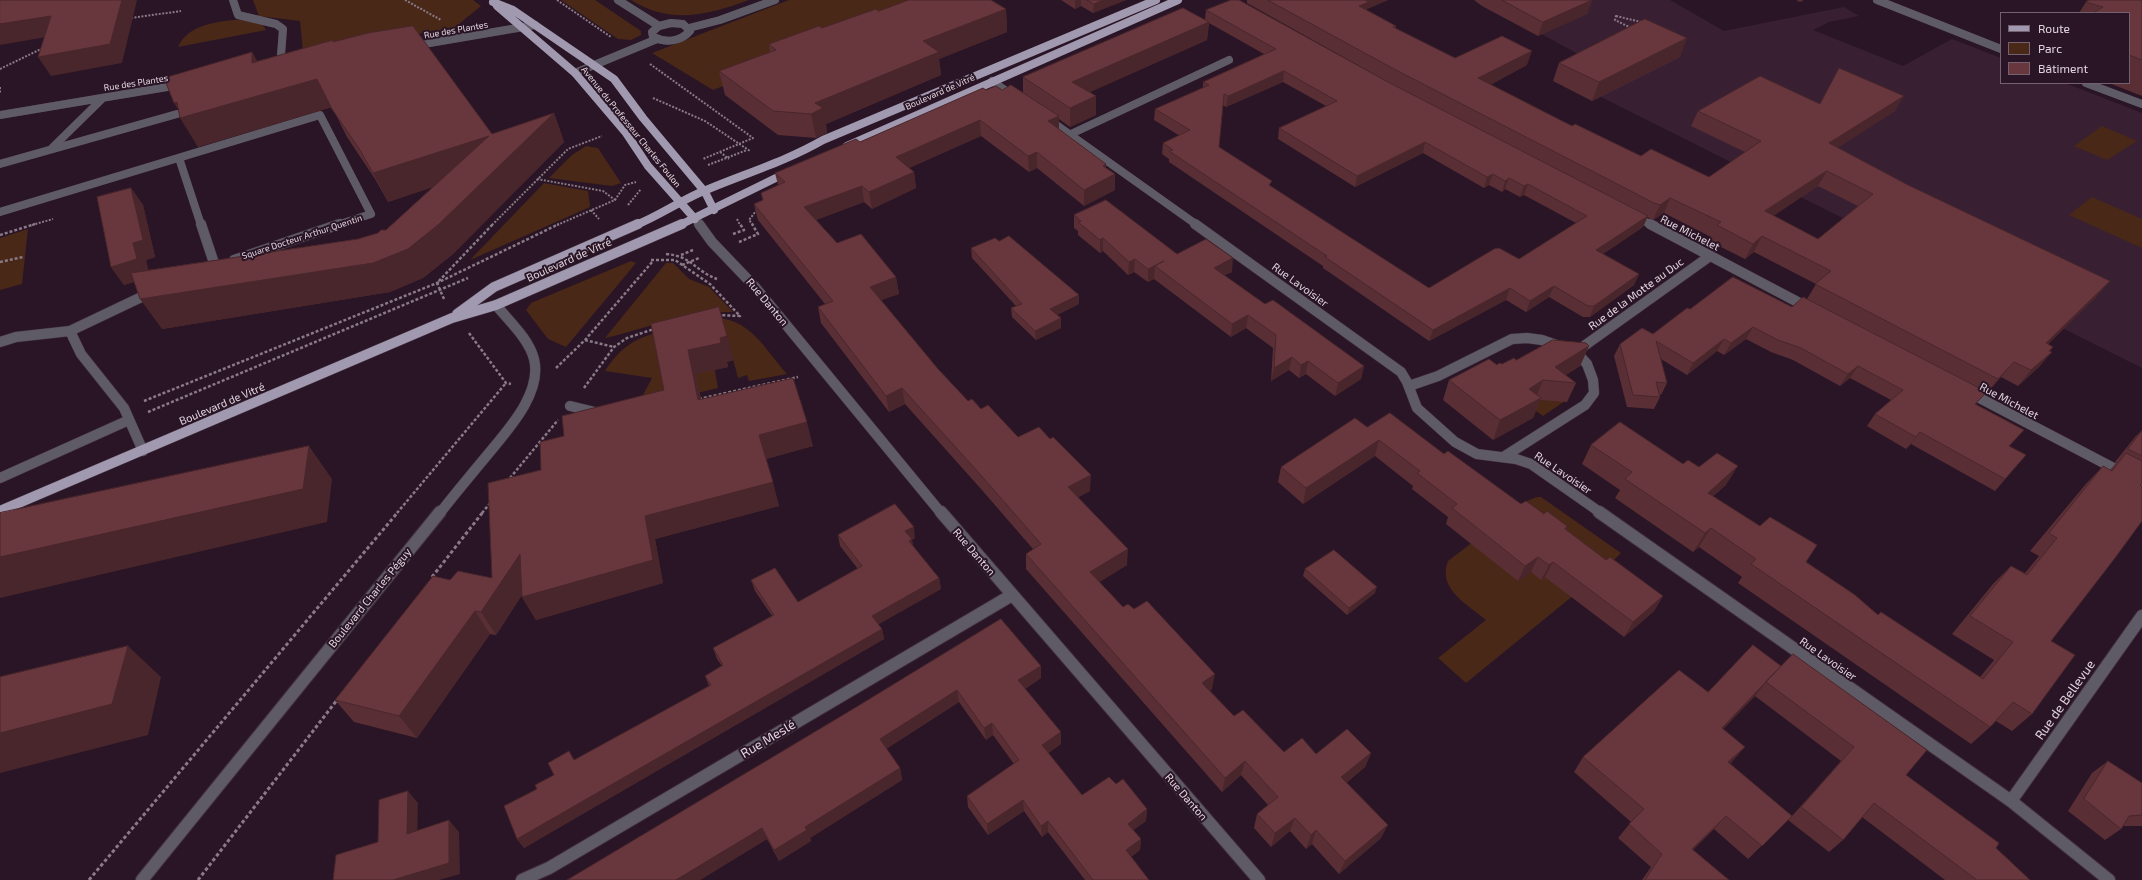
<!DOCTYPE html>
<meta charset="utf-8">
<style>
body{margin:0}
#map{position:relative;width:2142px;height:880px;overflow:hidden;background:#291525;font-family:"Exo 2",sans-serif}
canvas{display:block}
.legend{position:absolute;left:2000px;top:12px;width:130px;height:72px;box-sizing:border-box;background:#291525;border:1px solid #73616f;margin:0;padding:5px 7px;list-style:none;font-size:12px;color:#e2d4de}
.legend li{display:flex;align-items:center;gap:8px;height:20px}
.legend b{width:20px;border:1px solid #73616f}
</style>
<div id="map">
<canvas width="2142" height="880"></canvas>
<ul class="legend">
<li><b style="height:5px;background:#a199b0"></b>Route</li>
<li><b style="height:11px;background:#492818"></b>Parc</li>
<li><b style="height:11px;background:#68373e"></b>Bâtiment</li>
</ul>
</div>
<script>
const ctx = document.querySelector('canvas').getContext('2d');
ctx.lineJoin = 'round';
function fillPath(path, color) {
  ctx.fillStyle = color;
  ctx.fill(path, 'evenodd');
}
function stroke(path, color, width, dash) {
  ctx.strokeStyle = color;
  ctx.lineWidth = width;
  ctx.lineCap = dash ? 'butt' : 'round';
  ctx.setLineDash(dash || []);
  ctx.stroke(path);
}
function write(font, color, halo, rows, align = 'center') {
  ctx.font = font + ' "Exo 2",sans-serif';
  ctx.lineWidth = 4;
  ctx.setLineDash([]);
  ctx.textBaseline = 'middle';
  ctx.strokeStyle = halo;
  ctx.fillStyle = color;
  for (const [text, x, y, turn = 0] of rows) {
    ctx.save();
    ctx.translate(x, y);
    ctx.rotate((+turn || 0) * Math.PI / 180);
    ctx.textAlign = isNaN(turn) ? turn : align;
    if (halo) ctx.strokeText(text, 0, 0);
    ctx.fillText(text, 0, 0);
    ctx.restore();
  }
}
fillPath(new Path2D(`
 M1487 0H1670L1724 31 1844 7 1859 16 1829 22 1813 30 1903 66 1952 39 2001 58V83H2065L2142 113V368L1587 90 1604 68 1510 17Z`), '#382032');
fillPath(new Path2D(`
 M253 0H473L481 6 454 28 303 52 300 21 259 16Z
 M561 0H595L641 31V35L631 40 618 39Z
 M631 0H749C708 15 671 25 631 0Z
 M789 0H951L713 90 652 53Z
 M245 19 262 24 266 30 178 47C188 23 222 21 245 19Z
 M2102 126 2137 141 2107 160 2074 146Z
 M586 146 598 148 621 183 612 186 549 178 572 155Z
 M544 183 588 191 590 207 470 260Z
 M2092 197 2142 219V248L2069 215Z
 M28 229 22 284 0 290V238Z
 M631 261 636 263 566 347 548 339 526 310 531 303Z
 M666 263H673L689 279 709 287 733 312C688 311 648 328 605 338Z
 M719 318C753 322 765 350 787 374L749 381 747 375 738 378 726 332Z
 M664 330 714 365 718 388 636 408 652 378 605 371C622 345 635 339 664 330Z
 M1534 399 1565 401 1543 416 1526 404Z
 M1537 497H1541L1621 553 1601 573 1466 683 1438 658 1486 620C1467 604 1437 589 1448 561L1495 525 1518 581 1531 572 1524 502Z`), '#492818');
const minorFar2 = new Path2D(`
 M233 0 238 15 276 24 283 29 280 68
 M618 0 659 26
 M1877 0 2001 49
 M671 23 683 24 690 31C680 42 666 43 653 37L652 32 659 26Z
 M689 28 720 20 775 0
 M412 46 535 25
 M575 73 657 39
 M992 81 1015 97
 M2086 83 2142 104
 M0 115 179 85
 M1048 119 1197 225
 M1071 134 1229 60
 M52 148 103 98
 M179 158 201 225
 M0 164 177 114
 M0 212 320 115 371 214 337 225
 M1634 216 1652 225
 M695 219 700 225`);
const minorFar1 = new Path2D(`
 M201 224 215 266
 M699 224 712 242 755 287 941 513
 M1195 224 1401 372 1407 382 1417 408 1455 442 1477 454 1516 459 1531 464 1601 513
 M1650 224 1809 308
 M234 260 340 224
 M70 331 81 354 124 408 143 451
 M0 342 16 337 70 331 152 292
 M1577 351 1710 256
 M1409 386 1438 376 1512 339 1527 338 1542 340 1576 352 1587 364 1593 380 1594 393 1585 405 1505 456
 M1970 393 2142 483
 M570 406 599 413
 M0 478 129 420
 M440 513C454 495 469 477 484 459 504 434 543 395 534 359 529 339 509 321 496 305`);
const minor = new Path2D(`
 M941 512 1259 880
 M1599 512 2011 801 2109 880
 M2011 801 2142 616
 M142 880 440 512
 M522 880 549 868 1012 595`);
const majorFar1 = new Path2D(`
 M493 2 513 10 614 79 643 118 705 192 714 210
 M497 6 575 73 626 133 648 166 695 219
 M847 146 1178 0
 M636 225C658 216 677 203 699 193 740 175 783 163 823 140L1156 0
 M680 225 788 172`);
const major = new Path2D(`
 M457 314 494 287 638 224
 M0 511 452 318 496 305 682 224`);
stroke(minorFar2, '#43303f', 8);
stroke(minorFar1, '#43303f', 11);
stroke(minor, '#43303f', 14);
stroke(majorFar1, '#43303f', 8);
stroke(major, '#43303f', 11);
stroke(new Path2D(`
 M405 0 441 20
 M557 0 611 37
 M1616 16 1641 22 1648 28 1680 39 1684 42 1683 45 1673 47 1666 45 1615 20Z
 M131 18 181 11
 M650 64 753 138 703 159
 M0 69 43 48
 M0 87V93
 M653 98 705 121 750 151
 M720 152 729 159
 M708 165 747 150
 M537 179 603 191 615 200
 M628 205 641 189
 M591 210 599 219
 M737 219 740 225
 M32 225 53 219
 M492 225 568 149 602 136
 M557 225 615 200 625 185 636 182
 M753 225 749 220 756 211`), '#8a7986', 2, [2, 1.5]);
stroke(new Path2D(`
 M733 234 744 230 740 224
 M0 235 35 224
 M739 242 758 234 752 224
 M666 254C692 256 695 271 717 279
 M681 255 693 250
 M651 260H675L710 284 740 316 719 315
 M0 262 23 257
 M682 265 699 258
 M444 299 437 283 493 224
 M469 333 506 383 511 384
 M585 340 614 347
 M556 368 585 340 653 261
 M584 388 614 347 627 338 654 329
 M699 399 798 377
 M144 401 437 283 559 224
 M148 412 468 278
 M510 478 558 420
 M397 513 506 383
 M482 513 491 502`), '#8a7986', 2.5, [3, 2]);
stroke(new Path2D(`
 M432 577 483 512
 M89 880 398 512
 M198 880 337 700`), '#8a7986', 3, [3.5, 2.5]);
stroke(minorFar2, '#5f5b66', 8);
stroke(minorFar1, '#5f5b66', 10);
stroke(minor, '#5f5b66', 12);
stroke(majorFar1, '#a199b0', 8);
stroke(major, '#a199b0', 10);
fillPath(new Path2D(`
 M1061 0H1126L1093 13 1081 6 1075 9Z
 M1247 0H1388L1367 9V10L1396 26V29L1455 58 1527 65 1490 85 1572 126 1641 156 1709 177 1745 152 1691 126 1698 111 1820 104 1895 111 1837 148 2097 296 2048 344 2053 347 2050 351 2039 367 2018 386 2001 377 1986 394H1985L1976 404 2009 446 2026 455 1995 491 1911 444 1906 449 1867 426 1875 414 1891 400 1850 378 1840 386 1793 360 1771 352 1746 339 1724 355 1717 351 1687 375 1661 359 1667 383 1661 395 1659 394 1660 397 1654 409 1627 407 1614 356 1620 344 1653 334 1690 309 1792 307 1807 299 1816 284 1754 252 1745 259 1709 241 1711 237 1664 213 1653 220 1647 217 1643 227 1603 254 1639 274 1634 285 1590 317H1583L1549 297 1526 312 1506 300 1429 341 1323 268V266L1169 162V159L1162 154 1163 143 1180 136 1154 120 1155 109 1203 88V82L1264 54 1209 23 1207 40 1090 92 1096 115 1070 127 1059 119V129L1106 168 1115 190 1084 206 1037 168 1029 172 981 136 909 168 914 172 916 188 872 209 864 202 816 220 837 243 896 277 899 294 881 300 938 369 968 401 981 409 1090 491 1078 497 1127 565 1099 582 1123 607 1212 689 1210 691 1234 716 1284 752 1316 754 1371 753 1365 767 1346 783 1381 838 1339 874 1312 844 1306 849 1290 831 1271 847 1254 828 1257 814 1268 805 1241 775 1222 792 1026 569V554L1033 549 981 489 905 404 889 412 821 323 818 307 825 304 758 220 754 204 763 200 778 185 775 173 860 142 986 90H1002L1023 93V77L1205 19 1206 10 1370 72 1247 3ZM1283 82 1326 106 1279 128 1278 139 1355 187 1423 153 1484 188 1489 185 1502 192 1505 189 1520 197 1524 195 1576 223 1519 259 1429 288 1271 187 1219 147 1223 105 1226 107ZM1818 186 1858 206 1818 239 1773 216Z
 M1474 0H1592L1587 14 1538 36 1482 6Z
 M1796 0H1804L1800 2Z
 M2142 0V96L2109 83H2129V13H2079L2086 2Z
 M1006 9 1007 32 939 59 941 75 826 124 827 133 816 138 778 135 725 95 719 71 770 52 769 44 822 28 878 11Z
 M334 42 492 134 554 113 564 142 453 254 423 278 390 292 162 329 134 282 124 285 111 267 131 188 143 205 155 257 146 260 148 270 358 239 378 233 386 230 433 187 388 202 375 179 347 137 332 107 198 147 178 110 252 52 257 61Z
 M1680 57 1592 101 1553 81 1559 63Z
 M1074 215 1177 254 1232 272 1224 275 1265 304 1364 366 1361 379 1335 396 1306 374 1299 378 1289 370 1271 381 1273 348 1246 328 1231 337 1154 279 1148 282 1134 272 1128 275 1103 251 1100 253 1078 235V231L1074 228Z
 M971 248 1079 304 1057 315 1061 328 1036 340 1012 317 1011 308 1016 306 972 258Z
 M651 324 734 360 727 362 728 367 696 374 701 400 813 446 766 459 779 506 655 539 663 583 536 620 522 597V595L496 635 490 634 417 738 354 722 335 700 450 580 492 578 541 470 564 436 664 390Z
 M1589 346 1580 366 1566 375 1576 383 1567 402 1540 400 1533 418 1493 440 1443 400 1449 380 1497 365 1502 364 1516 360Z
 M1367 427 1444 454 1521 504 1544 514 1567 526 1566 529 1606 560 1663 596 1654 611 1624 637 1545 577 1541 580 1531 572 1518 581 1446 524 1448 517 1412 489 1413 486 1375 456 1303 504 1278 482 1281 467Z
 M2142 430V483L2051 641 2032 714 2012 731 1996 721 1990 727 1971 744 1738 583 1742 577 1699 547 1693 552 1615 498 1620 490 1582 464 1591 445 1683 464 1726 485 1713 496 1806 562 1878 615 1980 677 1994 660 1952 634 1993 584 2011 566 2025 573 2039 556 2030 551 2085 485 2103 466 2110 470 2116 463 2115 462 2135 437Z
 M838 535 915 538 912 540 913 546 939 578 941 589 878 624 882 629 884 639 524 848 517 839 537 789 575 760 709 686 705 676 722 666 717 659 713 648 772 616 755 591 751 580 798 602 858 569 840 546Z
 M1305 569 1375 593 1347 615 1303 576Z
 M1001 619 1041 678 1025 689 1061 744 1048 753 1082 795 1116 784 1147 809 1146 821 1133 830 1141 839 1140 850 1131 857 1149 880H1085L1048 832 1042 837 1024 811 988 835 968 807 967 796 1014 764 993 735 986 740 959 702 886 749 900 768 902 780 810 838 811 841 779 861 767 839 700 880 858 706Z
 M1753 645 1906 775 1996 848 2030 880H1945L1862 817 1843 840 1829 852 1788 820 1748 859 1714 829 1693 850 1729 880H1642L1651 867 1618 838 1631 822 1574 772 1583 757 1708 692ZM1755 696 1841 761 1792 816 1730 764 1732 762 1723 729Z
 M2108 761 2142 783V826H2123L2121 829 2105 840 2068 811 2092 773Z`), '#592f35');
fillPath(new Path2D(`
 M122 0H137L122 63 51 76 38 57Z
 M1075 0H1081V6L1075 9Z
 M1103 0H1126L1093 13 1094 4Z
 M1361 0H1388L1367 9 1366 16 1357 20Z
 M1592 0 1587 14 1538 36 1543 22Z
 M1006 9 1007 32 939 59 941 75 826 124 827 133 816 138 811 114 815 103 923 41Z
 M51 16 64 34 0 45V24Z
 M1209 22 1207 40 1072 100V82Z
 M1687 38 1680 57 1592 101 1599 82Z
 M1532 51 1527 65 1474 93 1478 78Z
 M252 52 267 80 252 63Z
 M1284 71 1283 82 1226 107 1228 96Z
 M317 79 332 107 198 147 180 118 183 117 174 103Z
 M1096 96V115L1070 127V108Z
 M1904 96 1895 111 1821 158 1829 143Z
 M554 113 564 142 453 254 423 278 390 292 162 329 140 299 373 263Z
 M1059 116V132L1048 121Z
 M980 120 981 136 898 173 896 157Z
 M489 136 501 164 388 202 373 173Z
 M1425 142 1423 153 1355 187 1357 176Z
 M1037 152V168L1029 172 1028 156Z
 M1106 164V179L1115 174V190L1084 206V190L1103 166Z
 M1827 171 1818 186 1757 227 1765 211Z
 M914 172 916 188 872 209 869 192Z
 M1493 174 1489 185 1484 188 1487 177Z
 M1509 178 1505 189 1502 192 1505 181Z
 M1528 184 1524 195 1520 197 1524 186Z
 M862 186 864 202 808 223 804 207Z
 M131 188 143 205 155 257 146 260 150 276 124 285 111 267 133 243Z
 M1670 198 1664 213 1653 220 1660 205Z
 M1648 216 1643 227 1592 261 1596 250Z
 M1762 236 1754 252 1745 259 1753 244Z
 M1103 238V251L1100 253V240Z
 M1233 258 1232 272 1213 281 1214 268Z
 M1135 259 1134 272 1128 275 1129 262Z
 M1155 266 1154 279 1148 282V269Z
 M1639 274 1634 285 1590 317 1594 306Z
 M896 277 899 294 873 303 870 287Z
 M2110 281 2097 296 2033 359 2046 343Z
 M1554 286 1549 297 1526 312 1530 301Z
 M1510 288 1506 300 1429 341 1433 330Z
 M1079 295V304L1050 318V309Z
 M719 307 734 360 727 362 728 367 696 374 706 424 698 400 688 350 720 338Z
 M1248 315 1246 328 1231 337 1232 324Z
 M1061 318V328L1036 340 1035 331Z
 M1753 327 1746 339 1724 355 1731 343Z
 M1724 339 1717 351 1687 375 1693 363Z
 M1589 346 1580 366 1556 381 1555 367Z
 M2053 347 2040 362 2052 352 2039 367 2018 386 2031 370Z
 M1292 357 1289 370 1271 381 1274 368Z
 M1308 361 1306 374 1299 378 1301 365Z
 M2014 362 2001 377 1986 394 1998 379Z
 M1364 366 1361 379 1335 396 1338 383Z
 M1858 366 1850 378 1840 386 1848 374Z
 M1543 380 1535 400 1541 398 1533 418 1493 440 1500 420 1529 389Z
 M902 388 905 404 889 412 886 396Z
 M807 422 813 446 766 459 759 435Z
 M1920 432 1911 444 1906 449 1916 437Z
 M1379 440 1375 456 1303 504 1306 488Z
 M309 446 332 479 327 522 0 598V557Z
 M1738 466 1726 485 1696 511 1708 493Z
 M1091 475 1090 491 1068 503V487Z
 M773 482 779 506 655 539 663 583 536 620 522 597 645 516Z
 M914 527 915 538 912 540 914 551 905 531Z
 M1711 528 1699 547 1693 552 1705 533Z
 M1128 549 1127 565 1090 588V572Z
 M520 554 533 578 496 635 481 612Z
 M1538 557 1531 572 1518 581 1525 566Z
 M1553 562 1545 577 1541 580 1549 565Z
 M939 578 941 589 874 627 872 616Z
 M1377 587 1375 593 1347 615 1349 608Z
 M1663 596 1654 611 1624 637 1633 622Z
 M475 611 490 634 417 738 399 716Z
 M882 629 884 639 524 848 517 839Z
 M128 646 161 677 148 735 0 773V733Z
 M1041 666V678L1019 693 1018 680Z
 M1215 674 1212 689 1200 698 1202 683Z
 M1766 682 1755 696 1710 743 1722 728Z
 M957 690 959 702 883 751 880 739Z
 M992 723 993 735 986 740 984 728Z
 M1061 732V744L1043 757 1042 745Z
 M1745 747 1732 762 1716 776 1728 762Z
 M1371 753 1365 767 1336 792 1341 777Z
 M1245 761 1241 775 1222 792 1225 778Z
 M900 768 902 780 810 838 811 841 779 861 774 850 805 827Z
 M408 791 418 803 417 845 407 834Z
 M1023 800 1024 811 988 835 987 824Z
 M1147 809 1146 821 1127 835 1128 824Z
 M1726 816 1714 829 1680 862 1692 849Z
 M1295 818 1290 831 1271 847 1275 833Z
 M449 820 459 832 460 874 439 880H393Z
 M1048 821V832L1042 837 1041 826Z
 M1388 825 1381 838 1339 874 1345 861Z
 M762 828 767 839 700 880H676Z
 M1316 830 1312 844 1306 849 1311 835Z
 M1141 839 1140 850 1125 861 1126 850Z`), '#49262b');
const building = new Path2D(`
 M0 0H122L110 44 38 57 51 16 0 24Z
 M909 0H991L1006 9 923 41 939 52 815 103 823 108 811 114 773 111 719 71 776 50 769 44 819 26 822 28 876 9 878 11Z
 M1087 0H1103L1094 4Z
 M1231 0H1239L1388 82 1648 216 1596 250 1639 274 1594 306H1588L1554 286 1530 301 1510 288 1433 330 1325 257 1327 256 1169 151 1173 150 1163 143 1190 130 1155 109 1209 85 1203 82 1276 49 1206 10ZM1284 71 1337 101 1279 128 1357 176 1425 142 1487 177 1493 174 1505 181 1509 178 1524 186 1528 184 1587 216 1519 259 1499 248 1494 249 1429 288 1269 185 1272 181 1219 147 1224 94 1228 96Z
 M1268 0H1365L1369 2 1359 6 1396 26 1393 27 1455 58 1502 36 1532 51 1478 78 1572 126 1575 124 1641 156 1651 149 1709 177 1761 141 1698 111 1760 76 1820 104 1839 68 1904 96 1829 143 1908 185 2110 281 2046 343 2053 347 2049 351 2052 352 2031 370 2014 362 1998 379 1815 284 1831 271 1762 236 1753 244 1717 225 1721 222 1670 198 1660 205 1654 203 1394 69ZM1827 171 1873 194 1818 239 1765 211Z
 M1502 0H1592L1543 22Z
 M2089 0H2142V60L2129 55V13H2093L2103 7 2086 2Z
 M1183 8 1209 22 1072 82 1096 96 1070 108 1023 77Z
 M1645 19 1687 38 1599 82 1559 63Z
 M413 26 492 134 554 113 439 224 408 249 373 263 140 299 131 273 358 239 378 233 381 230H386L489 136 373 173 360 150 332 109 317 79 180 118 177 102 174 103 164 78 252 52V63L333 40V42L368 33Z
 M1011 85 1059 116 1048 121 1106 164 1103 166 1115 174 1084 190 1037 152 1028 156 980 120 896 157 914 172 869 192 862 186 804 207 837 243 861 234 896 277 870 287 938 369 968 401 972 399 981 409 988 405 1018 437 1039 427 1050 439 1053 437 1091 475 1068 487 1128 549 1090 572 1123 607 1128 604 1134 609 1147 601 1215 674 1202 683 1234 716 1243 710 1284 752 1302 738 1316 754 1347 729 1371 753 1341 777 1388 825 1345 861 1316 830 1311 835 1295 818 1275 833 1257 814 1278 797 1245 761 1225 778 1026 554 1041 544 979 473 902 388 886 396 818 307 833 301 754 204 763 200 761 193 785 182 775 173 856 139 860 142 983 88 986 90 996 86 1002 90Z
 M131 188 143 240 133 243 137 259 111 267 97 197Z
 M1106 200 1177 254 1206 239 1233 258 1214 268 1265 304 1273 300 1364 366 1338 383 1308 361 1301 365 1292 357 1274 368 1276 335 1248 315 1232 324 1155 266 1164 261 1148 269 1135 259 1129 262 1103 238 1100 240 1078 222 1081 221 1074 215Z
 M1009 236 1079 295 1050 309 1061 318 1035 331 1011 308 1022 304 971 248 995 238 999 241Z
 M1733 277 1792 307 1803 297 1987 392 1975 404 2024 430 2009 446 2026 455 2005 479 1920 432 1916 437 1875 414 1903 390 1858 366 1848 374 1801 348 1778 340 1753 327 1731 343 1724 339 1693 363 1656 341 1667 383 1656 382 1660 397 1633 395 1620 344 1642 328 1653 334 1687 308 1690 309Z
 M719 307 727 336 720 338 721 343 688 350 698 400 793 378 807 422 759 435 773 482 645 516 653 560 522 597 520 554 481 612 475 611 399 716 335 700 433 576 450 580 458 571 492 578 488 483 541 470 540 442 564 436 562 416 664 390 651 324Z
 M1553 340 1586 343 1589 346 1555 367 1576 383 1543 380 1529 389 1541 398 1500 420 1449 380 1489 359 1497 365 1499 363 1502 364 1514 358 1516 360Z
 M1390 413 1444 454 1448 451 1521 504 1526 501 1544 514 1547 511 1567 526 1565 529 1606 560 1610 557 1663 596 1633 622 1553 562 1549 565 1538 557 1525 566 1452 508 1457 504 1417 473 1420 471 1379 440 1306 488 1281 467 1355 418 1367 427Z
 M1620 422 1683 464 1688 460 1699 467 1717 453 1738 466 1708 493 1760 526 1770 517 1817 545 1806 562 1855 595 1878 615 1881 612 1983 679 2013 642 1970 616 2011 566 2027 575 2057 538 2049 533 2103 466 2112 471 2126 453 2142 461V483L2140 485 2142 486V521L2115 558 2051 641 2075 655 2032 714 2013 702 1990 727 1751 564 1756 559 1711 528 1705 533 1625 479 1632 472 1591 445Z
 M2142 431V456L2128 449Z
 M309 446 303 489 0 557V513Z
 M895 504 914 527 905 531 912 539 909 541 939 578 872 616 882 629 517 839 504 806 537 789 535 785 554 775 548 763 569 751 574 760 711 685 705 676 723 665 713 648 774 615 751 580 775 568 798 602 862 566 838 535Z
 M1334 550 1377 587 1349 608 1305 569Z
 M1001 619 1041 666 1018 680 1061 732 1042 745 1082 795 1109 777 1116 784 1123 779 1147 809 1128 824 1141 839 1126 850 1149 880H1093L1048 821 1041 826 1023 800 987 824 967 796 1019 760 992 723 984 728 957 690 880 739 900 768 805 827 807 830 774 850 762 828 676 880H567L858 706Z
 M1753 645 1781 666 1722 728 1745 747 1728 762 1792 816 1762 846 1726 816 1692 849 1729 880H1645L1662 854 1629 824 1644 809 1583 757 1679 670 1708 692Z
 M128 646 112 704 0 733V677Z
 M1793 654 1927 750 1906 775 1999 843 1996 848 2030 880H1977L1874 803 1843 840 1801 807 1854 747 1766 682Z
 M2108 761 2142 783V815L2129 816 2121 829 2084 799Z
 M408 791 407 834 449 820V863L393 880H333L336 855 378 842 379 800Z`);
fillPath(building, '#68373e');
stroke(building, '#49262b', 1);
write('9px', '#e2d4de', '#291525', [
 ["Rue des Plantes",456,30,-10],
 ["Rue des Plantes",136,83,-9],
 ["Boulevard de Vitré",940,92,-24],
 ["Avenue du Professeur Charles Foulon",631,127,51],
 ["Square Docteur Arthur Quentin",302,237,-18]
]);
write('11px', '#e2d4de', '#291525', [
 ["Rue Michelet",1690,233,27],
 ["Boulevard de Vitré",569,260,-24],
 ["Rue Lavoisier",1300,285,36],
 ["Rue de la Motte au Duc",1636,294,-36],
 ["Rue Danton",767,302,50],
 ["Rue Michelet",2009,401,28],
 ["Boulevard de Vitré",222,404,-23],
 ["Rue Lavoisier",1563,473,34],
 ["Rue Danton",974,552,49],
 ["Boulevard Charles Péguy",370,598,-51],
 ["Rue Lavoisier",1828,659,35],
 ["Rue Danton",1186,797,49]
]);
write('13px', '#e2d4de', '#291525', [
 ["Rue de Bellevue",2065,700,-55],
 ["Rue Meslé",768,739,-31]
]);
</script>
